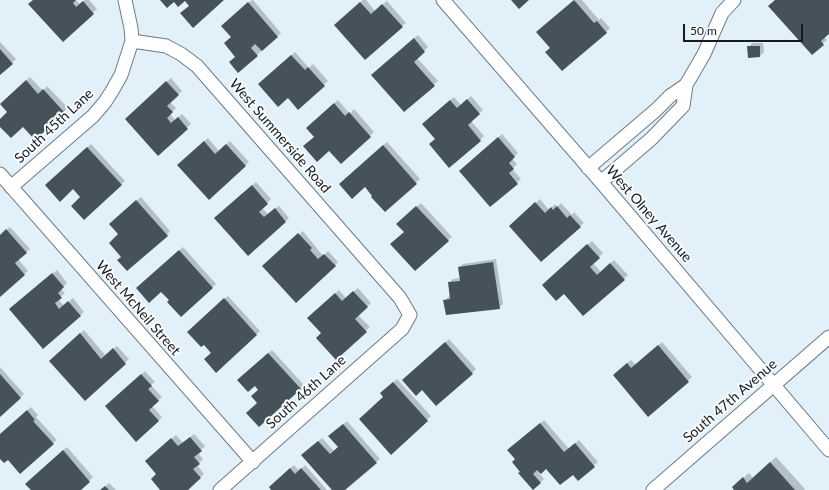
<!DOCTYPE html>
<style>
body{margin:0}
#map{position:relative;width:829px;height:490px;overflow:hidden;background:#e2f0fa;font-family:Lato,sans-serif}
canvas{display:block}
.scale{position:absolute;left:683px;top:24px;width:120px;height:18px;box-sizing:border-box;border:2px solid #161b1f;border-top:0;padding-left:5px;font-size:12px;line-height:14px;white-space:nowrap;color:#161b1f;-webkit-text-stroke:3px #f8fbfd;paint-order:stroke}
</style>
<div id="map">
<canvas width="829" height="490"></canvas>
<div class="scale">50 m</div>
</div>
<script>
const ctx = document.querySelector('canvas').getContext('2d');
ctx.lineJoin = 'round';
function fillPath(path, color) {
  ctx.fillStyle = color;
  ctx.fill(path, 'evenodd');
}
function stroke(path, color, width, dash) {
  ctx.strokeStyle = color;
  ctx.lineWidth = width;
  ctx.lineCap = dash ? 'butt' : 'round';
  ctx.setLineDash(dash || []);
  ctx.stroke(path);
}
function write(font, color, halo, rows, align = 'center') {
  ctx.font = font + ' Lato,sans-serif';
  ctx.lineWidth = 4;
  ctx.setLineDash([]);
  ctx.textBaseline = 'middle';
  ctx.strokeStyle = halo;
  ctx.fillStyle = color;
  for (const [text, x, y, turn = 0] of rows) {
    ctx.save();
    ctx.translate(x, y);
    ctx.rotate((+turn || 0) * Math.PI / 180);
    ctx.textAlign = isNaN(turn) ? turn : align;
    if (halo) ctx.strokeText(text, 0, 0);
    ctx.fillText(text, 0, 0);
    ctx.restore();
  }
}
fillPath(new Path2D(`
 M34 0H76L80 4 85 0H89L97 9 63 41Z
 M252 0H253L281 33 257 55 237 56 232 37 226 22Z
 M363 0H366L375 11 387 1 406 23 402 26 339 21Z
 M575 0H582L599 20 601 18 610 28 606 32 551 47 541 28Z
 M775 0H829V33L824 37 827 40 812 54Z
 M418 35 428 47 417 58 438 81 404 111 376 71Z
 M0 42 16 59 0 74Z
 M752 43H763L764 52 760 56 749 47Z
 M295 52 309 68 313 64 328 81 298 109 288 97 263 80Z
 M30 77 43 91 47 86 68 108 35 139 23 126 0 125V120L8 112 1 105Z
 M171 78 182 91 170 102 176 108 170 114 175 120 182 114 191 124 159 154 130 115Z
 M471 96 483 110 471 121 484 136 480 140 436 139 427 120 454 97 461 105Z
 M338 100 350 114 354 109 374 132 341 162 329 149 315 137 311 124Z
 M502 134 518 153 512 159 517 164 512 169 521 179 490 206 464 167Z
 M208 138 219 151 230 141 249 162 209 199 182 161Z
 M387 142 420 179 385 211 365 186 344 180Z
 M91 144 125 181 121 184 81 197 73 188 50 182Z
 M256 182 271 199 262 208 268 214 279 206 289 218 248 255 219 214Z
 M141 197 170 231 167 235 122 256 120 234 114 220Z
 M540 199 549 210 555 204 557 207 561 203 572 215 574 212 584 223 580 226 514 222Z
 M421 203 452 237 448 240 405 231 401 220Z
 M10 227 30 249 18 259 28 271 0 295V235Z
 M303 231 323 256 328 251 338 262 335 266 267 263Z
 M592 241 603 253 593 263 601 272 614 260 628 275 584 315 564 293 547 281Z
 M183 247 216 284 181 315 161 290 141 284Z
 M496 259 503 304 499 308 445 301 448 297 451 296 449 283 453 279 461 278 459 267 463 264Z
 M57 270 67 283 61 289 65 293 58 299 64 306 73 298 84 312 43 347 15 306Z
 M358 288 371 303 358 315 370 327 336 358 312 314 339 290 346 298Z
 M228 296 260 331 256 335 212 353 192 328Z
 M84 330 106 356 117 346 129 359 85 399 54 357Z
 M449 339 476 369 472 373 422 389 407 377Z
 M662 342 692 377 648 415 618 371 631 360 636 365Z
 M272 350 304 385 300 389 259 403 260 390 255 385 242 376Z
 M0 367 24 394 0 415Z
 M145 371 155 382 151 385 162 397 152 406 162 417 158 421 110 402Z
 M397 379 431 416 391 453 384 397 381 393Z
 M31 407 38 415 36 417 57 440 53 443 8 458 0 457V435Z
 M544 420 569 449 579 440 598 462 578 479 573 473 546 467 539 473 544 479 533 489 522 471 513 447Z
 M347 421 380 459 344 490H333L306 451 322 438 334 451 339 446 334 433Z
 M194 434 205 446 198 453 203 459 197 465 204 474 186 490H161L157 474 150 458 176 435 183 443Z
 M67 447 93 477 80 490H32L30 480Z
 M776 457 805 489 804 490H735L739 482 749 473 753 478Z
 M294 465 299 471 305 465 327 490H272L274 484Z
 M109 483 116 490H101Z`), '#0003');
fillPath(new Path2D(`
 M33 0H76L73 3 76 7 83 1 94 14 63 42 28 4Z
 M160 0H224L193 28 180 13 189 6 185 1 178 7 174 2 167 8Z
 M511 0H529L519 9Z
 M574 0 594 23 597 21 607 33 562 71 545 52 550 48 536 32Z
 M775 0H829V34L821 41 824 45 812 55 768 6Z
 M248 2 278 37 262 51 255 44 251 48 258 56 238 73 229 62 235 57 224 43 231 37 221 26Z
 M360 2 371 14 382 4 403 27 365 60 334 25Z
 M414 38 425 52 414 62 435 86 404 112 371 75Z
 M747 46H760V57L748 58Z
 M0 49 13 64 0 75Z
 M291 55 305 70 308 67 325 86 298 110 288 98 278 107 258 84Z
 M26 80 38 94 43 89 65 113 35 140 23 127 11 138 0 127V119L7 112 0 104Z
 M166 81 179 95 167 106 173 112 167 118 171 123 178 117 188 129 158 156 125 119Z
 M467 99 480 114 468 125 481 141 449 168 429 144 435 139 422 124 450 100 457 108Z
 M334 103 345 116 349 112 371 137 341 164 329 151 317 162 303 146 314 137 306 128Z
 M498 137 515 157 509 163 514 169 509 173 518 184 490 207 459 171Z
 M204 141 215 154 226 144 246 166 209 200 177 165Z
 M383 145 417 184 385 212 371 197 372 196 365 187 352 199 339 184Z
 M87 147 122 185 84 220 71 206 80 197 73 189 60 202 45 185Z
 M252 185 268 204 259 212 264 217 275 208 286 222 248 256 214 218Z
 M136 200 168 236 127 271 117 260 121 257 109 243 118 234 109 224Z
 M535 202 545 213 551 207 553 210 557 206 567 218 570 215 581 227 541 262 509 226Z
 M416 206 449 241 415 271 390 244 404 232 396 224Z
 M6 229 27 253 15 263 25 275 0 297V235Z
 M298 233 312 248 310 250 318 259 324 254 336 266 296 303 262 266Z
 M587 244 600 258 590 267 597 275 610 263 625 280 583 316 564 294 556 301 542 285Z
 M179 250 213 288 181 317 167 302 169 300 161 292 149 303 136 288Z
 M493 262 500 309 446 315 443 300 450 299 448 282 460 281 458 267Z
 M52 273 64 287 58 293 62 298 55 303 59 309 68 301 81 316 43 349 9 309Z
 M353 291 368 307 355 319 367 332 336 360 316 338 321 333 307 318 335 293 342 301Z
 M224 298 257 335 216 373 204 359 211 353 204 345 201 347 187 332Z
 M80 333 101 359 113 348 126 364 85 401 49 361Z
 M445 342 473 374 436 406 422 390 416 396 402 380Z
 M658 345 689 382 648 417 613 375 627 363 631 368Z
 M268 353 301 389 259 427 246 413 257 403 251 396 258 390 255 386 248 392 237 380Z
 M0 374 21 398 0 417Z
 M141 374 152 386 148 389 159 401 149 410 159 421 136 442 105 406Z
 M393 382 428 421 391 455 359 419 383 397 380 393Z
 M27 410 35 420 33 421 54 444 20 474 8 460 4 463 0 459V434Z
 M540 423 564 452 575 443 595 467 578 481 573 475 560 485 546 469 541 474 537 470 533 474 541 483 533 490 518 473 520 472 512 462 515 459 507 450Z
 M343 424 377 463 345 490H332L301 455 318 441 330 454 338 447 328 436Z
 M190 437 202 451 194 457 200 464 193 469 201 478 188 490H160L151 479 156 474 145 461 171 438 178 446Z
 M63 450 90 482 81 490H31L25 484Z
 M770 462 795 490H734L732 487 743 477 747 483Z
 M290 468 295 474 301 468 321 490H271L269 487Z
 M105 486 109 490H100Z`), '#46525a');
const minor = new Path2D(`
 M443 0 601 182 829 450
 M132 41 166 46 181 54 197 66 400 298 410 315 402 329 220 490
 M588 168 656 110 670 96 686 85
 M0 174 253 462
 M601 182 651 139 683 106 686 85 704 54 722 13 734 0
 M11 187 93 116 105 102 112 91 121 75 132 41 131 28 125 0
 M653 490 829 337`);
stroke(minor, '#6e7b83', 15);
stroke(minor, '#fff', 13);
write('14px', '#161b1f', '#f8fbfd', [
 ["South 45th Lane",54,126,-43],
 ["West Summerside Road",280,136,49],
 ["West Olney Avenue",649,214,49],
 ["West McNeil Street",138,308,49],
 ["South 46th Lane",306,392,-42],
 ["South 47th Avenue",730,401,-41]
]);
</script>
